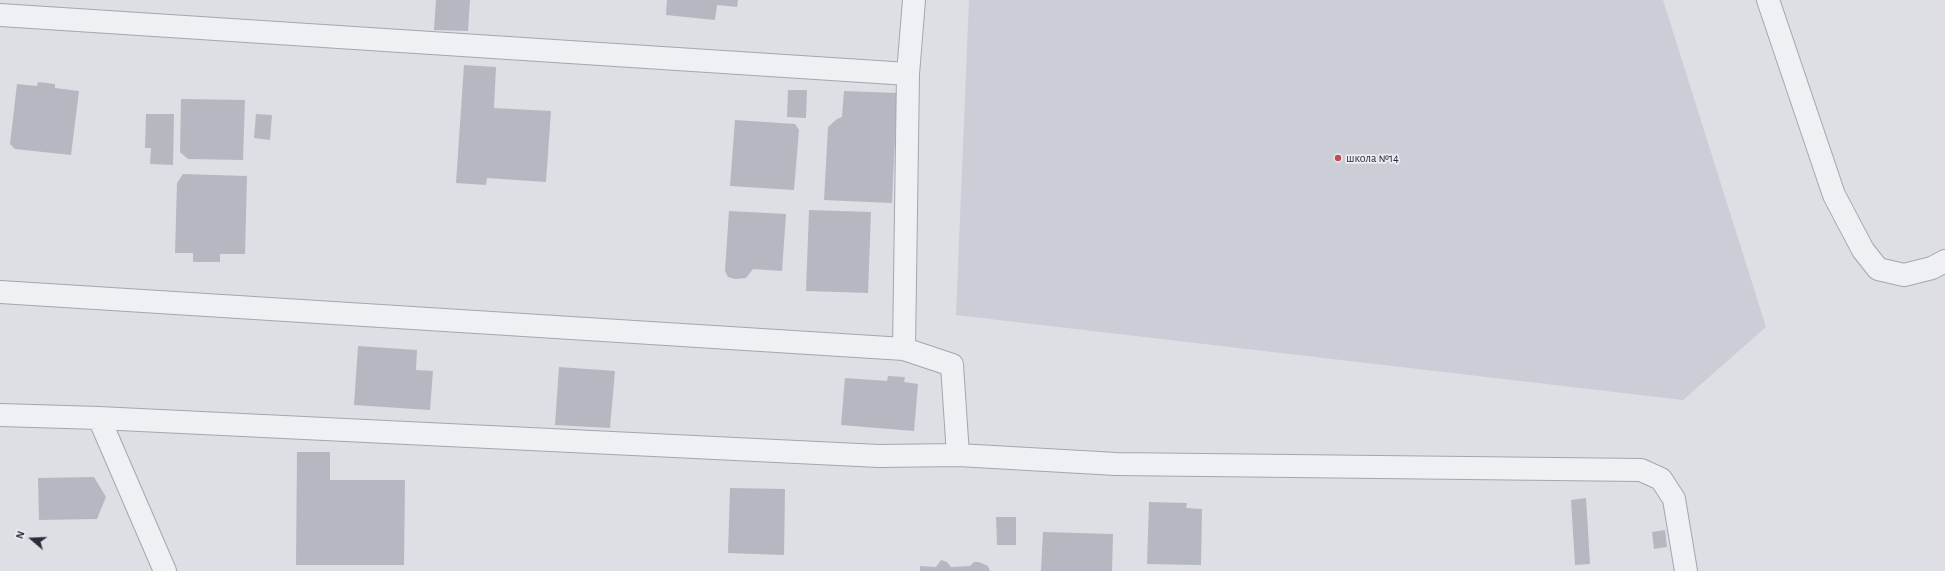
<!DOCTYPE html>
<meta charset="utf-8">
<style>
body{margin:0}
#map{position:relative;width:1945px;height:571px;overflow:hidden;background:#dddfe5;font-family:"Alegreya Sans",sans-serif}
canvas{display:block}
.north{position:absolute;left:12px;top:519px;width:40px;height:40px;-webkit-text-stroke:3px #eceef3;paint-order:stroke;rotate:289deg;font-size:11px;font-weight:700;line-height:16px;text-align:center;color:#282d3a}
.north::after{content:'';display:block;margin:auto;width:14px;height:18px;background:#282d3a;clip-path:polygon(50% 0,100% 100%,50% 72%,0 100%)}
</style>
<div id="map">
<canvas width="1945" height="571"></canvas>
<div class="north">N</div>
</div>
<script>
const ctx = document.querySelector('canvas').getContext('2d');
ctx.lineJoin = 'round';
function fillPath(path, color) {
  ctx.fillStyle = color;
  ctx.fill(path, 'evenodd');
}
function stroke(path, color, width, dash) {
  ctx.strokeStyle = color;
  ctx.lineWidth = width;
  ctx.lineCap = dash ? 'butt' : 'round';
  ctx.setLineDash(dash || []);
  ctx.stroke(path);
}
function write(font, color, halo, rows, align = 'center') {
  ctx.font = font + ' "Alegreya Sans",sans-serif';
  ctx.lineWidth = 3.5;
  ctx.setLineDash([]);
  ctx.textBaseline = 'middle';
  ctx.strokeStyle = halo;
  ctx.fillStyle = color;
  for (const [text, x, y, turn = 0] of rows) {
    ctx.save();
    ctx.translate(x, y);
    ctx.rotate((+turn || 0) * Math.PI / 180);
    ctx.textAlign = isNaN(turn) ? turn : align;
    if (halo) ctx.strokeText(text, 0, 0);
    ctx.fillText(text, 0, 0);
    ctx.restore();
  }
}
fillPath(new Path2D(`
 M969 0H1663L1766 327 1683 400 956 315Z`), '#cbced6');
fillPath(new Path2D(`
 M436 0H470L468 31 434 30Z
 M667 0H738L737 7 717 5 715 20 666 15Z
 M464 65 496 67 494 108 551 111 546 182 487 178 486 185 456 183Z
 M38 82 55 84V88L79 91 71 155 15 149 10 144 17 84 37 86Z
 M788 90H807L806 118 787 117Z
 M844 91 897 93 892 203 824 200 828 127 837 119 842 117Z
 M181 99 245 100 243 160 188 159 180 152Z
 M146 114H174L173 165 150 164 151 148H145Z
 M256 114 272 115 270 140 254 138Z
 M735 120 795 124 799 130 794 190 730 186Z
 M183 174 247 176 245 254H220V262H193V253H175L177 183Z
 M809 210 871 212 868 293 806 291Z
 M729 211 786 214 782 271 753 269 746 278 735 279 728 277 725 271Z
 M358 346 417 350 416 370 433 371 430 410 354 405Z
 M559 367 615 371 610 428 555 425Z
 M888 376 905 377 904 382 918 384 914 431 841 425 845 378 887 381Z
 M297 452H330V480H405L404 565H296Z
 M94 477 106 497 97 519 39 520 38 478Z
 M730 488 785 489 784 555 728 553Z
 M1586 498 1590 564 1575 565 1571 500Z
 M1149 502 1187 503 1186 508 1202 509 1201 565 1147 564Z
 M996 517H1016V545H997Z
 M1665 530 1667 547 1654 549 1652 532Z
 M1043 532 1113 534 1112 571H1041Z
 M941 560 947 562 951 567 970 566 974 562H979L988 566 990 571H920V566L936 567Z`), '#b5b8c1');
const minor = new Path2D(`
 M914 0 908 74 904 349 952 365 958 455
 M1768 0 1834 195 1863 250 1878 269 1904 275 1932 268 1945 261
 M0 15 908 74
 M0 292 904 349
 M0 415 99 418 879 456 958 455 1116 464 1641 470 1661 479 1674 499 1686 571
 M99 418 165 571`);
stroke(minor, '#a3a6ae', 24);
stroke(minor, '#eff0f4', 22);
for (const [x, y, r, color] of [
 [1338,158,4,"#bf4d56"]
]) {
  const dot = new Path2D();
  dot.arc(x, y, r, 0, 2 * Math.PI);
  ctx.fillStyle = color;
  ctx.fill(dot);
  stroke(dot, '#eceef3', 1.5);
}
write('12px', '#282d3a', '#eceef3', [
 ["школа №14",1346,158]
], 'left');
</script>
